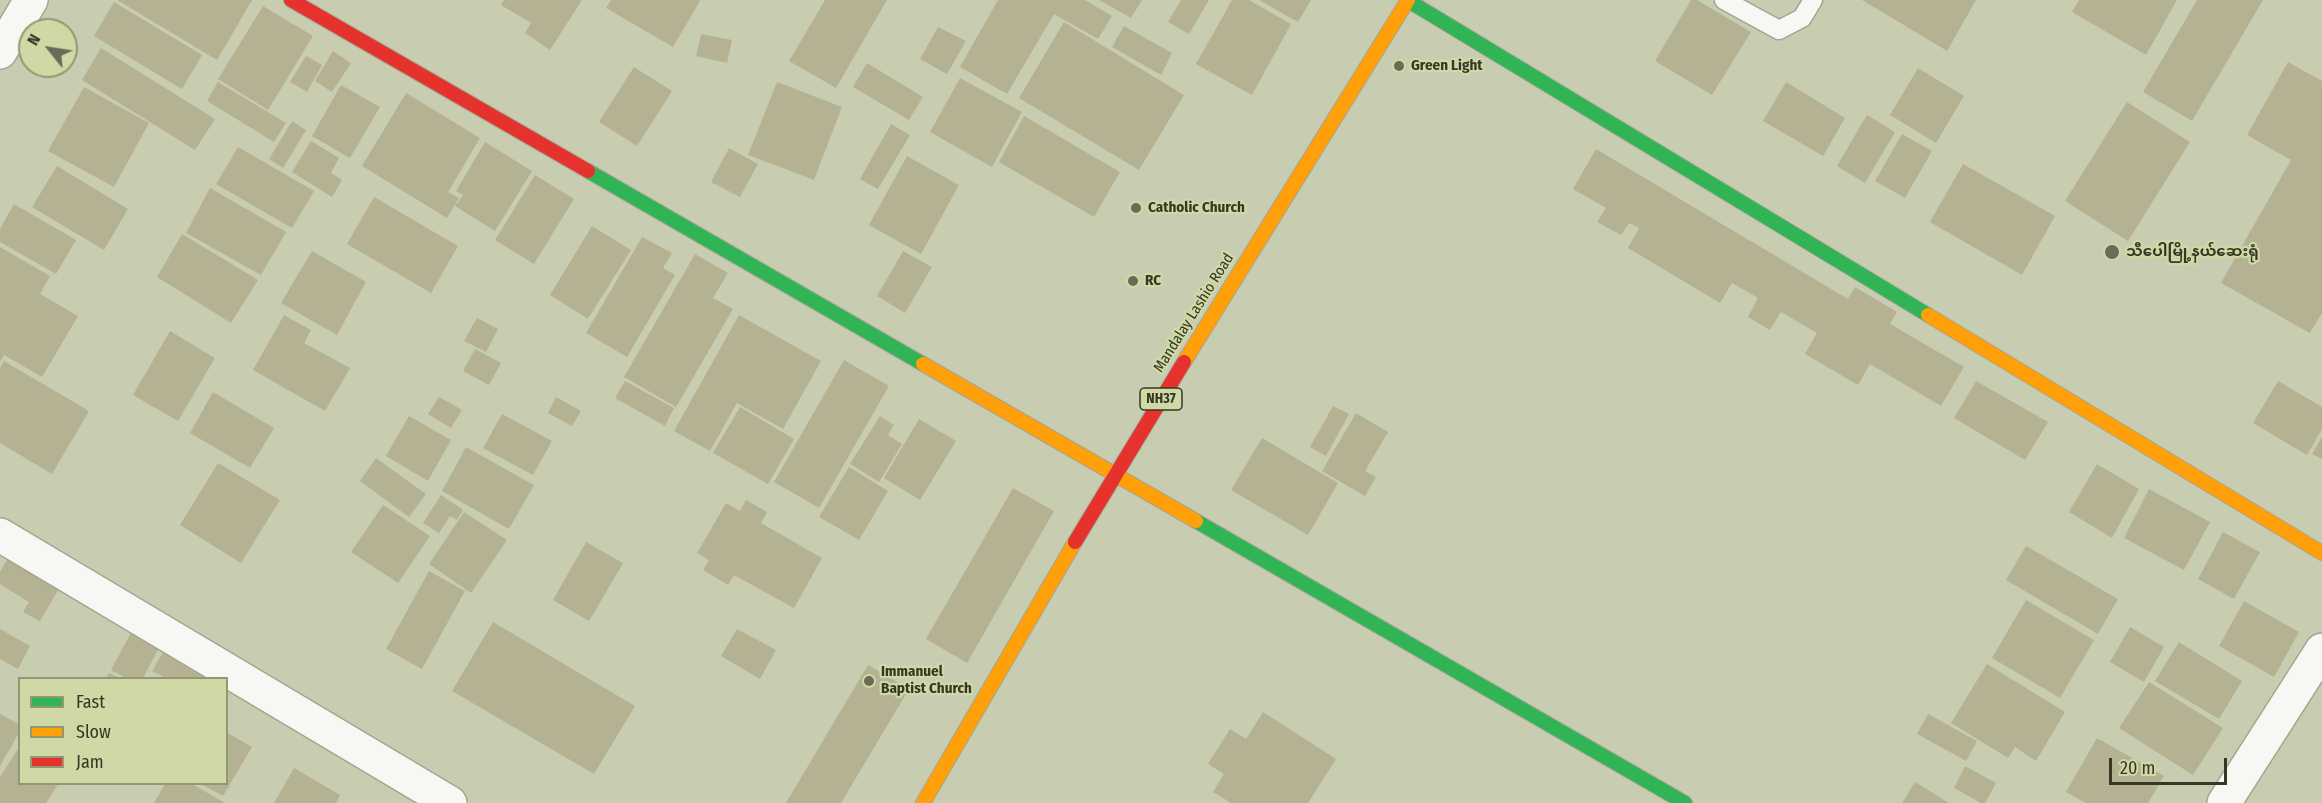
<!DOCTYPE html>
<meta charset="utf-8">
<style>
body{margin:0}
#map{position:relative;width:2322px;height:803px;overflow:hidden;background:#c8cdb1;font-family:"Fira Sans Condensed",sans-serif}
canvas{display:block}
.legend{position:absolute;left:18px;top:677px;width:210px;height:108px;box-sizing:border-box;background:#d0d8a6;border:2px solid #929872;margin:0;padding:8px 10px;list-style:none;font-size:18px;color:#353825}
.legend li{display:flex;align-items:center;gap:12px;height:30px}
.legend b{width:30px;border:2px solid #929872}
.north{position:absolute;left:18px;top:18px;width:60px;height:60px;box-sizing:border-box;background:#d0d8a6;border:2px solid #929872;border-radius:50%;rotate:300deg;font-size:16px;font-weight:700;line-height:24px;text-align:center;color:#353825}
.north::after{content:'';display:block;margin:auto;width:21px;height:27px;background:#686c56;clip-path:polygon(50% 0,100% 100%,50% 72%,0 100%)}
.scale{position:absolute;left:2109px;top:758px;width:118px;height:27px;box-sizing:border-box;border:3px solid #353825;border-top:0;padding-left:8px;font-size:18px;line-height:21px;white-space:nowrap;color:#353825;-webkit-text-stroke:4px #d0d8a6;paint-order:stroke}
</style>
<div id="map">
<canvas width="2322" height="803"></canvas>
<ul class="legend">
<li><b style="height:8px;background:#30b455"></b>Fast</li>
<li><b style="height:8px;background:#ff9f0a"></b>Slow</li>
<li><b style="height:8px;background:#e5322d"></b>Jam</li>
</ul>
<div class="north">N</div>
<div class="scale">20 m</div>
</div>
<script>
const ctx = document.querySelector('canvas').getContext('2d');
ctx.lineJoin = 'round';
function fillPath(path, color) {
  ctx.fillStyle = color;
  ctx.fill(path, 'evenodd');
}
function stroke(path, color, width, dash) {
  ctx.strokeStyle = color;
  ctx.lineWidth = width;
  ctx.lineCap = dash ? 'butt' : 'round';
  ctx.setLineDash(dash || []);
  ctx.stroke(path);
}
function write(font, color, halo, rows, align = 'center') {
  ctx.font = font + ' "Fira Sans Condensed","Noto Sans Myanmar",sans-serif';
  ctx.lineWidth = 4.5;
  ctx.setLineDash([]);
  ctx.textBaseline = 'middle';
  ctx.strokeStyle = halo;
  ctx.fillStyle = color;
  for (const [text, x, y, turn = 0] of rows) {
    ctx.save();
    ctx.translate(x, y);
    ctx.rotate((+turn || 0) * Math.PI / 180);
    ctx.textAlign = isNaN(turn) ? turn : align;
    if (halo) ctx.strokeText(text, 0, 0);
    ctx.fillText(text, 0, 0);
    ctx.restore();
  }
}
fillPath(new Path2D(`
 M117 0H252L217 60Z
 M504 0H582L550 50 525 33 531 23 501 5Z
 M611 0H699L700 1 673 47 606 8Z
 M825 0H887L836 88 789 61Z
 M998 0H1085L1112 16 1098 39 1054 14 1007 94 960 67Z
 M1099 0H1142L1131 18Z
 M1181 0H1209L1189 34 1168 22Z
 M1232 0H1249L1291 24 1252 95 1196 64Z
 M1259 0H1311L1298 22Z
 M1691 0H1697L1751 32 1712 95 1655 61Z
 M1862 0H1976L1947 51Z
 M2079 0H2177L2146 55 2072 12Z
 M2197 0H2263L2192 121 2143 92Z
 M114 2 202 55 182 89 94 36Z
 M263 6 313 36 268 110 218 79Z
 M1064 22 1184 95 1139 170 1019 98Z
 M1124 26 1172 53 1161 75 1112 47Z
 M938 27 966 41 947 74 920 59Z
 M701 34 732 40 727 63 696 56Z
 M101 48 215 119 195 150 82 80Z
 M333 51 351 63 332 92 315 81Z
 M306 56 322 65 307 92 290 82Z
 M2288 62 2322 81V313L2310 333 2221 283 2291 160 2247 135Z
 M867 63 923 97 909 120 853 87Z
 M634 67 672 91 637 146 599 122Z
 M1918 68 1964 96 1936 143 1890 115Z
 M960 78 1022 112 992 167 930 132Z
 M218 82 286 123 274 142 207 101Z
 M777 82 842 107 814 180 748 155Z
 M1786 82 1845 118 1823 156 1763 121Z
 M341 85 380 107 350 158 312 136Z
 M84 87 149 123 114 187 48 151Z
 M406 93 480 138 448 192 459 198 447 218 362 166Z
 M2127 102 2190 142 2128 241 2065 201Z
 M1867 115 1895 132 1865 183 1837 166Z
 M1024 116 1120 172 1094 217 999 162Z
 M292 121 306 130 283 168 269 159Z
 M891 124 910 135 878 189 860 179Z
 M1902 134 1932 151 1905 198 1875 181Z
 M311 141 339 158 331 173 342 180 332 197 292 172Z
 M485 142 532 171 495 231 455 206 463 195 456 191Z
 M238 147 314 191 292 228 216 184Z
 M729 148 758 164 740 197 711 182Z
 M1596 149 1848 299 1855 287 1897 312 1890 324 1964 367 1941 406 1870 364 1858 385 1805 354 1817 333 1781 312 1770 330 1748 317 1758 298 1732 283 1720 303 1628 248 1639 228 1629 223 1621 235 1597 222 1606 208 1573 189Z
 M907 156 959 185 921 254 869 225Z
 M1963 164 2055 216 2022 275 1930 222Z
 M57 166 128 209 104 250 32 207Z
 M535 175 574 199 534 264 495 240Z
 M210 188 286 232 261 275 186 233Z
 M374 197 458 246 431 293 347 244Z
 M14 204 76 240 56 274 0 242V229Z
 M592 226 631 250 588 319 550 295Z
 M182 234 258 280 231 323 157 277Z
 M642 237 672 253 663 268 675 275 627 357 586 333Z
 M0 247 50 276 40 294 78 316 42 377 4 355 0 362Z
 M312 251 366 282 337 335 281 303Z
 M903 251 932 267 905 313 877 296Z
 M695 254 728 273 713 298 733 309 676 407 624 377Z
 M284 315 311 330 304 343 350 368 325 411 253 370Z
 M739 315 821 361 783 429 737 403 710 451 674 431Z
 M477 318 498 329 486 352 464 341Z
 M170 331 215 358 178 421 133 395Z
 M475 349 501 363 489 385 463 371Z
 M844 360 889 386 819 508 774 482Z
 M4 361 89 411 52 474 0 443V368Z
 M625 381 674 408 665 426 615 398Z
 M1976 381 2048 422 2025 460 1954 418Z
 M2278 381 2322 407V429L2307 455 2253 423Z
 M213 392 274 428 250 468 190 433Z
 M439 397 462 410 451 428 428 414Z
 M556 397 581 411 572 426 548 413Z
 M1333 406 1349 414 1326 456 1310 447Z
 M740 407 794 439 768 484 713 453Z
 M1356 413 1388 432 1365 471 1376 477 1365 496 1322 471Z
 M502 414 552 441 533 475 483 448Z
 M409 416 451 440 428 481 386 456Z
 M880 416 894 425 888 435 902 444 879 482 850 464Z
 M919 419 956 441 920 500 884 478Z
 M2322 437V459L2312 454Z
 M1262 438 1338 483 1308 535 1231 490Z
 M466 447 534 485 509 529 442 491Z
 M376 458 426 494 409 517 360 481Z
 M218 463 280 500 241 563 180 525Z
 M2097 464 2139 489 2112 538 2069 512Z
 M849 467 888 491 859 540 819 517Z
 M1013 488 1054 511 967 663 926 639Z
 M2149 489 2210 522 2184 570 2124 538Z
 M441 495 463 510 457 520 450 516 439 533 423 523Z
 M746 500 767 512 761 523 822 558 794 608 734 575 728 585 703 570 709 560 697 553 726 503 740 511Z
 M383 505 430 536 398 583 351 552Z
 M464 512 507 540 471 593 429 564Z
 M2223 532 2260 552 2234 599 2198 579Z
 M586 542 623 563 589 621 553 600Z
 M2026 546 2118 599 2098 634 2006 580Z
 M9 556 60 587 40 621 23 612 29 602 0 584V572Z
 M429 571 465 591 422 669 386 649Z
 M2026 600 2094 640 2060 698 1992 658Z
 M2244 601 2299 632 2274 677 2219 646Z
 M493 622 635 706 594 774 452 691Z
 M136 623 164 638 143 678H126L111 670Z
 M2130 627 2164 647 2144 682 2110 662Z
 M0 629 30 646 18 669 0 659Z
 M737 629 776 650 760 679 721 656Z
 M170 641 210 678H166L152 671Z
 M2179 642 2242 681 2219 719 2155 681Z
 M1987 664 2065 712 2036 761 2015 747 2008 758 1951 723Z
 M868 665 909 689 841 803H786Z
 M109 673 119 678H106Z
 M2149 682 2223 728 2193 775 2119 728Z
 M1263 712 1336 759 1308 803H1231L1213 792 1224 774 1208 764 1230 729 1246 739Z
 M0 714 20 725V731L0 766Z
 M1928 714 1977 741 1966 761 1917 734Z
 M226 732 252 747 223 796 201 784H226Z
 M2097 738 2164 776 2148 803H2086L2066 792Z
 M20 746V784H58L46 803H0V777Z
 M1965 766 1996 783 1985 803H1981L1954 788Z
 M294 768 340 795 336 803H274Z
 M1915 782 1949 803H1902Z
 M165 784H192L225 803H154Z`), '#b4b292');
const lane = new Path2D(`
 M1724 0 1779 30 1802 18 1813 0`);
const street = new Path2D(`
 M0 52 31 0
 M0 535 450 803
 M2224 803 2322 650`);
const fast = new Path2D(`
 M1407 0 1928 315
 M588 171 923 364
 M1196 521 1685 803`);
const slow = new Path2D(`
 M1928 315 2322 553
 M1184 362 1408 0
 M923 364 1196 521
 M923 803 1075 542`);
const jam = new Path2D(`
 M291 0 588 171
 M1075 542 1184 362`);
stroke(lane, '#a3a691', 21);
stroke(street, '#a3a691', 36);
stroke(fast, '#a3a691', 16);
stroke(slow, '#a3a691', 16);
stroke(jam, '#a3a691', 16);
stroke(lane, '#f7f8f3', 18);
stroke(street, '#f7f8f3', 33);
stroke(fast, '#30b455', 14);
stroke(slow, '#ff9f0a', 14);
stroke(jam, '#e5322d', 14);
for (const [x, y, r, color] of [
 [1399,66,6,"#686c56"],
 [1136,208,6,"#686c56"],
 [2112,252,8,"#686c56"],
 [1133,281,6,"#686c56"],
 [869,681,6,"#686c56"]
]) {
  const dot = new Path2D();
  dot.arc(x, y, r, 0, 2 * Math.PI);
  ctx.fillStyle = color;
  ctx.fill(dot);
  stroke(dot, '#d0d8a6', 2);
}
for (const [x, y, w] of [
 [1161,399,42]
]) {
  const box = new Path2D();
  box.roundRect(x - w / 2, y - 11, w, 22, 4.5);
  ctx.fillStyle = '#d0d8a6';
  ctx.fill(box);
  stroke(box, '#353825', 1.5);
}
write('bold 14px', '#353825', null, [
 ["NH37",1161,399]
]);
write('bold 15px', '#353825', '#d0d8a6', [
 ["Green Light",1411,66],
 ["Catholic Church",1148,208],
 ["သီပေါမြို့နယ်ဆေးရုံ",2126,252],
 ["RC",1145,281],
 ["Immanuel",881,672],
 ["Baptist Church",881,689]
], 'left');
write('15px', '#353825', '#d0d8a6', [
 ["Mandalay Lashio Road",1194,313,-58]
]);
</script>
